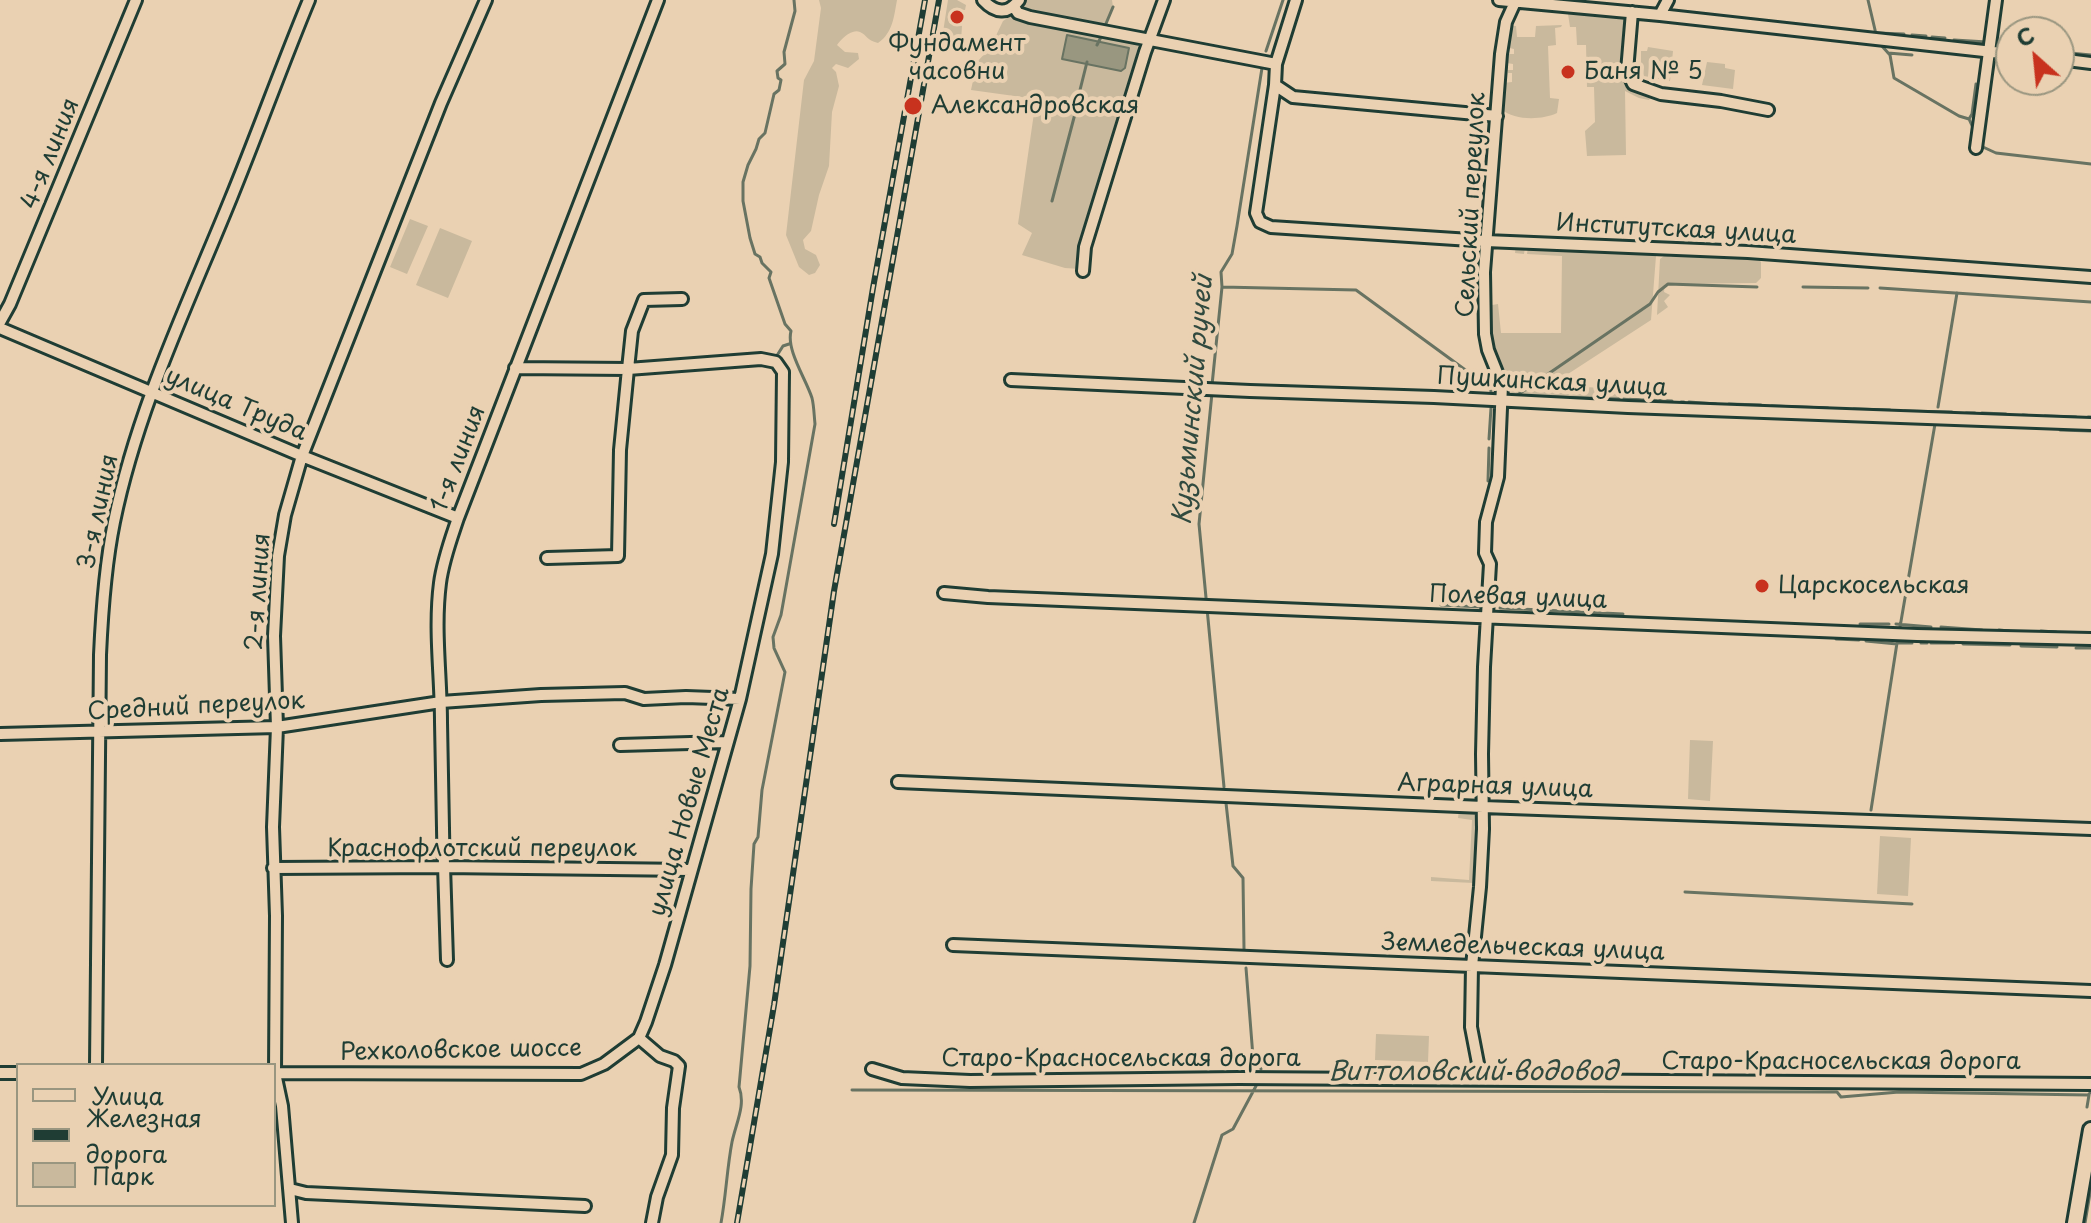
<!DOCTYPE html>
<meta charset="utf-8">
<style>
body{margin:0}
#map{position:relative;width:2091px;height:1223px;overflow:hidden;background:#ead1b2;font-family:"Playpen Sans",sans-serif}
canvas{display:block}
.legend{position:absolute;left:16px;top:1063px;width:260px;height:144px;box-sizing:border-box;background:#ead1b2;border:2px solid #999680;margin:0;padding:10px 14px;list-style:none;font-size:24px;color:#1f3d34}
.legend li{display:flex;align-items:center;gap:16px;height:40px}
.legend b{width:40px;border:2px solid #999680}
.north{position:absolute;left:1995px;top:16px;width:80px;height:80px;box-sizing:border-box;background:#ead1b2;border:2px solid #999680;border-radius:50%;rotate:333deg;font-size:22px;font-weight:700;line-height:32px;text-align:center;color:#1f3d34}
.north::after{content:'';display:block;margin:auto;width:28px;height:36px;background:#c8321e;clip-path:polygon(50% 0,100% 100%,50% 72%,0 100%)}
</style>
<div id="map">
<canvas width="2091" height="1223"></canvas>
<ul class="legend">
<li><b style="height:10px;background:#ead1b2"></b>Улица</li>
<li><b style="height:10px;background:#1f3d34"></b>Железная дорога</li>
<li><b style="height:22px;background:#c9b99d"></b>Парк</li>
</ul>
<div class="north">С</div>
</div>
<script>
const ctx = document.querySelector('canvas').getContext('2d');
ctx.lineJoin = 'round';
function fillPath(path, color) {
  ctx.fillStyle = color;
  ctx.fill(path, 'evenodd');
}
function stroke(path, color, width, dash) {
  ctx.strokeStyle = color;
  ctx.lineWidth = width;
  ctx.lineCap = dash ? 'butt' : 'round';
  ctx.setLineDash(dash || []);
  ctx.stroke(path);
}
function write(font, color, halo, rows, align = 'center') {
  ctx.font = font + ' "Playpen Sans",sans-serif';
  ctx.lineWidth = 8;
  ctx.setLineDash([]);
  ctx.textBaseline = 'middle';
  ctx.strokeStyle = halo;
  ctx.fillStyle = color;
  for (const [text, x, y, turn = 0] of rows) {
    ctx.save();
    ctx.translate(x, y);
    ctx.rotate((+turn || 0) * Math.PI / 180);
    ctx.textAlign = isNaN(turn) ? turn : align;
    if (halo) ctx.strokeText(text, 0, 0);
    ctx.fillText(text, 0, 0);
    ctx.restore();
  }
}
fillPath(new Path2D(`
 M819 0H897C894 16 893 33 878 43 866 40 867 35 860 32 852 28 841 39 837 45L845 52 858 53 859 59 848 68 836 64 832 68 836 72 839 86 832 112 829 166 819 195 811 231 803 240 805 249 816 255 820 265 815 273 809 275 799 267 786 235 804 80 814 61 821 8Z
 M948 0H957L966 5 965 10 952 9 949 23 962 26 961 41 967 50 966 51 941 45Z
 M1025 0H1112L1113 7 1105 26 1028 13 1021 8Z
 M1577 11 1586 14 1596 12 1625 15 1628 23 1624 73 1650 98 1649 100 1639 98 1625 91 1626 155 1587 156 1585 131 1595 122 1594 87H1587L1586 45H1577L1576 27H1570L1568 14 1570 12Z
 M1012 15 1019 20 1135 39 1139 42 1131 77 1082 243 1080 269 1065 268 1022 255 1032 233 1018 224 1036 99 971 90 977 62 990 48 1003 21Z
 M1562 25 1561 27 1555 28 1556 45 1548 46 1550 98 1559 99 1557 113C1542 120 1515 121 1501 109L1503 83 1512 82V73H1508V70H1513V64L1507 63 1506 54H1514V49L1509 48 1506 45 1509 26H1516L1517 37H1535L1536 26Z
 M1648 47 1673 51 1670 81 1644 76 1641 69V51H1647Z
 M1707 62 1725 64V68L1735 70 1733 89 1702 85Z
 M410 219 428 226 407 274 390 267Z
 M440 228 472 241 448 298 416 285Z
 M1516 245 1650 251 1656 256 1651 320 1551 385 1619 389V401L1616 404 1510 398 1490 343 1487 306 1498 304 1501 333H1561L1562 256 1527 254 1528 247H1525L1524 254 1515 253Z
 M1668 253V256L1672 257 1673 253 1684 254V256L1688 257 1689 254H1726L1725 259H1727L1728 255 1757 257 1761 262V278L1756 283 1665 284 1664 292 1670 295 1664 301 1668 307 1657 315 1660 259Z
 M1690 740 1713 741 1710 801 1688 799Z
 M1459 810H1479V878L1474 883 1431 881V877L1469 880 1472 820 1458 818Z
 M1880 836 1911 838 1908 896 1877 894Z
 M1376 1034 1429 1036 1428 1062 1375 1060Z`), '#c9b99d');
const water = new Path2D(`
 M1067 35 1129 48 1125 68 1121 71 1062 59Z`);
fillPath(water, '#999780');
stroke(water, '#687362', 2);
stroke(new Path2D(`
 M1868 0 1876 34
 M1105 26 1113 7
 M1876 33 1904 34
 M1912 35 1926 36
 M1932 37 1945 38
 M1954 40 1987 42
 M1996 43 2011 45
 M1097 45 1101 37
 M1881 45 1890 55 1894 78 1959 116 1969 119 1974 130
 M1266 51 1283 0
 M2059 52 2091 55
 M1888 53 1912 55
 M1080 90 1087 62
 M1969 119 1972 114 1976 84
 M1981 141 1983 147 1996 153 2091 164
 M1052 201 1076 110
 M1222 287 1356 290 1475 377 1491 390V396
 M1803 287 1868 288
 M1880 288 2091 302
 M776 357 783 346 789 344
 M1212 385 1222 287 1221 272 1232 254 1237 226 1262 68
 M1283 386 1323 389
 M1212 393 1199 524 1224 787
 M1516 396 1650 304 1658 292 1668 284 1757 287
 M1554 397 1619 399
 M1624 399 1672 401
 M1681 402H1684
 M1689 402 1716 404
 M1729 404 1761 405
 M1772 406 1828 408
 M1938 407 1957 293
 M1854 409 1890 410
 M1905 411 1952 412
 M1966 413H1975
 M1982 413 2006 414
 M2023 415 2034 416
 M2045 416 2076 417
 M2088 417H2091
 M2060 430 2091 431
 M1489 439 1491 408
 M1488 481 1489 448
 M1441 605 1482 607
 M1500 608 1623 614
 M1860 624H1889
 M1896 624 1931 627
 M1900 627 1935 424
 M1941 627 1982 630
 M1999 630 2009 631
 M2041 631 2056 632
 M2076 633H2087
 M1836 639 1859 640
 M1866 641 1897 644
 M1921 643H1927
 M1931 643H1954
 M1963 644 2010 645
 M2021 646 2057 647
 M2076 648H2091
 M1226 803 1233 866 1243 878 1244 949
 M1871 810 1897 643H1912
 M1685 892 1912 904
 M1246 968 1253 1057 1261 1069
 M852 1090 1837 1092 1841 1097 1899 1092 2088 1095 2091 1092
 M2087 1107 2089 1095
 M721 1223C726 1196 727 1168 732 1142 736 1123 746 1105 739 1087L750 966 751 889 754 844 758 837 762 790 785 672 774 648 773 637 781 615 815 424C814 415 814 406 812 398 806 379 786 350 791 331L785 324 769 278 771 272 762 263 760 257 755 254 750 238 743 201V182L748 165 756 149 759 139 765 133 774 94 779 90 781 80 778 78 777 71 785 64 784 52 795 11 794 0
 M1194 1223 1222 1135 1233 1129 1256 1086
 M2085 1223 2091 1187`), '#687362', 3);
const street = new Path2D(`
 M983 0C995 13 1008 15 1019 0
 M1296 0 1276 64 1275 85 1256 213 1260 222 1271 227 1486 241 1748 252 2091 277
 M1499 0 1660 15 2011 54
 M1014 7 1018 13 1030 17 1276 64
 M1632 12 1627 71 1633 84 1661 94 1721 101 1768 110
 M1660 15 1668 0
 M2059 59 2091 63
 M1275 85 1293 97 1497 116
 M1976 148 1996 0
 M1083 271 1085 247 1145 52 1164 0
 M0 322 10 304 136 0
 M0 328 302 456 458 518
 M1011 380 1250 391 1434 397 1628 407 2091 424
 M547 558 618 556 620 450 628 369 632 331 644 300 682 299
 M944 593 988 597 1917 635 2091 639
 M0 734 277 727 441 702 541 695 625 693 644 699 686 697 740 699
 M620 745 726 742
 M898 782 1483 807 2091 829
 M273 868 443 867 691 870
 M953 945 2091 991
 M447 960C444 881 442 802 441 722 441 676 434 629 440 583 443 560 451 539 458 518L658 0
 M639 1038 660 1056 674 1061 679 1066 673 1108 672 1155 657 1197 652 1223
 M96 1065 100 655C102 610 105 566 114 522 137 409 188 304 231 198 258 132 282 65 309 0
 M872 1069 902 1078 970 1081 1239 1078 2091 1084
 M0 1073H18
 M274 1073 581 1074 604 1064 639 1038 646 1022 665 965 740 699 772 554 782 462 783 372 776 362 761 359 628 369 515 368
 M1481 1079 1471 1027 1472 966 1480 887 1483 829 1482 754 1484 667 1490 564 1485 553 1486 522 1498 477 1502 385 1488 350 1485 334 1484 272 1501 54 1506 22 1516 0
 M290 1189 306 1193 585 1206
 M292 1223 282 1106 275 1073 276 916 273 827 277 727 274 636 278 556 285 515 302 456 441 103 486 0`);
const secondary = new Path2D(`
 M2075 1223 2091 1130`);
stroke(street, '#1f3d34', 16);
stroke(secondary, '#1f3d34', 20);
stroke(street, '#ead1b2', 10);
stroke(secondary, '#ead1b2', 14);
const rail = new Path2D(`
 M834 524 873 288 925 0
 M737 1223 774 1005 834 591 939 0`);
stroke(rail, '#1f3d34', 6);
stroke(rail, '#ead1b2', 3, [9]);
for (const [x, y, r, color] of [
 [957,17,8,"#c8321e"],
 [1568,72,8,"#c8321e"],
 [913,106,10,"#c8321e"],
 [1762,586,8,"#c8321e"]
]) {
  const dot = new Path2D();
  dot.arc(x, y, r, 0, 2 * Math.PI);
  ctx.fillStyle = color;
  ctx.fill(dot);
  stroke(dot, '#ead1b2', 3);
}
write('24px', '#1f3d34', '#ead1b2', [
 ["Фундамент",957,44,"center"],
 ["часовни",957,72,"center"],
 ["Баня № 5",1584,72],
 ["Александровская",931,106],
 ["Царскосельская",1778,586]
], 'left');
write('24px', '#1f3d34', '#ead1b2', [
 ["4-я линия",51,154,-68],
 ["Сельский переулок",1472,205,-87],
 ["Институтская улица",1676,230,3],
 ["Пушкинская улица",1552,383,3],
 ["улица Труда",236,405,23],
 ["1-я линия",459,459,-69],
 ["3-я линия",99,512,-78],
 ["2-я линия",259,592,-86],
 ["Полевая улица",1518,598,2],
 ["Средний переулок",196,707,-3],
 ["Аграрная улица",1495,787,2],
 ["улица Новые Места",690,802,-74],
 ["Краснофлотский переулок",482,849],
 ["Земледельческая улица",1523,948,2],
 ["Рехколовское шоссе",461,1051,-1],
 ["Старо-Красносельская дорога",1121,1059],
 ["Старо-Красносельская дорога",1841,1062]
]);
write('italic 26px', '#314a3f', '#ead1b2', [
 ["Кузьминский ручей",1194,400,-85],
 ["Виттоловский водовод",1473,1073]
]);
</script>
